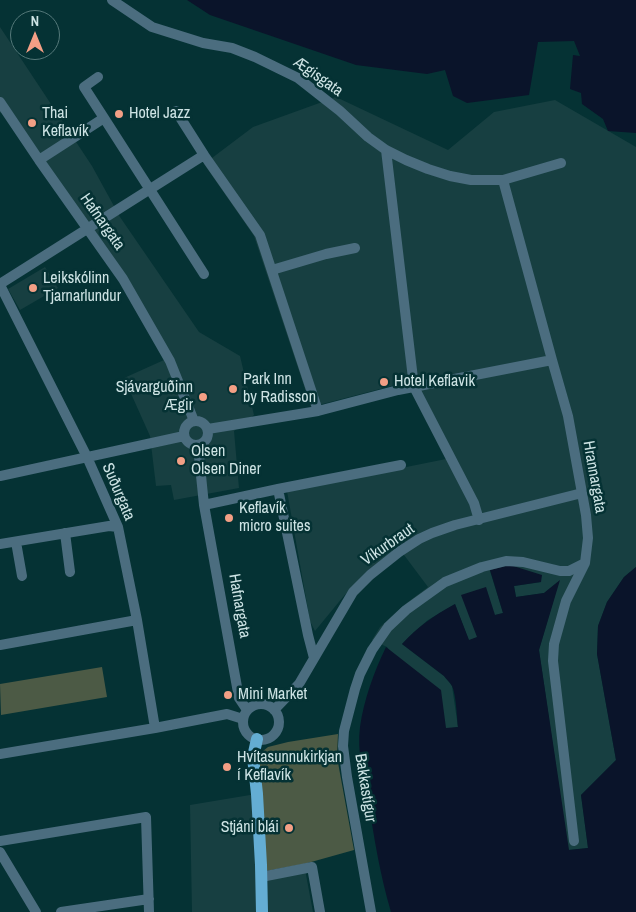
<!DOCTYPE html>
<meta charset="utf-8">
<style>
body{margin:0}
#map{position:relative;width:636px;height:912px;overflow:hidden;background:#053234;font-family:"Archivo Narrow",sans-serif}
canvas{display:block}
.north{position:absolute;left:10px;top:10px;width:50px;height:50px;box-sizing:border-box;background:#053234;border:1px solid #55797a;border-radius:50%;rotate:0deg;font-size:14px;font-weight:700;line-height:20px;text-align:center;color:#cde3e4}
.north::after{content:'';display:block;margin:auto;width:18px;height:22px;background:#f39f85;clip-path:polygon(50% 0,100% 100%,50% 72%,0 100%)}
</style>
<div id="map">
<canvas width="636" height="912"></canvas>
<div class="north">N</div>
</div>
<script>
const ctx = document.querySelector('canvas').getContext('2d');
ctx.lineJoin = 'round';
function fillPath(path, color) {
  ctx.fillStyle = color;
  ctx.fill(path, 'evenodd');
}
function stroke(path, color, width, dash) {
  ctx.strokeStyle = color;
  ctx.lineWidth = width;
  ctx.lineCap = dash ? 'butt' : 'round';
  ctx.setLineDash(dash || []);
  ctx.stroke(path);
}
function write(font, color, halo, rows, align = 'center') {
  ctx.font = font + ' "Archivo Narrow",sans-serif';
  ctx.lineWidth = 5;
  ctx.setLineDash([]);
  ctx.textBaseline = 'middle';
  ctx.strokeStyle = halo;
  ctx.fillStyle = color;
  for (const [text, x, y, turn = 0] of rows) {
    ctx.save();
    ctx.translate(x, y);
    ctx.rotate((+turn || 0) * Math.PI / 180);
    ctx.textAlign = isNaN(turn) ? turn : align;
    if (halo) ctx.strokeText(text, 0, 0);
    ctx.fillText(text, 0, 0);
    ctx.restore();
  }
}
fillPath(new Path2D(`
 M0 27 92 166 120 217 199 332 240 356 254 415 234 431 239 488 174 500 171 485 156 486 150 436 124 378 164 360 123 286 3 111 0 113Z
 M336 97 448 150 494 112 555 100 636 147V567L624 577 607 602 598 626 597 654 616 760 581 795 588 848 568 850 539 650 559 581 544 593 516 597 514 586 541 582 490 571 503 613 495 615 478 637 469 641 455 604 428 620 414 632 402 644 444 676 449 682 452 686 453 693 458 727 446 729 387 647 372 640 380 627 404 605 428 587 398 547 366 572 343 597 315 631 310 621 287 491 446 459 407 382 311 407 254 236 204 164 253 127Z
 M45 267 58 288 20 310 8 289Z
 M262 793 267 871 304 864 313 912H192L190 805Z`), '#173f41');
fillPath(new Path2D(`
 M102 667 107 697 1 715 0 684Z
 M338 734 337 757 354 850 304 864 266 871 259 765 263 751 268 747 288 742Z`), '#4c5a45');
fillPath(new Path2D(`
 M187 0H636V133L608 131 603 119 582 104 581 93 570 89 573 55 580 56 574 41 538 42 529 95 467 103 453 96 445 70 427 74 356 65 210 15Z
 M510 565 542 575 541 582 514 586 516 597 544 593 560 580 539 650 569 850 588 848 581 795 616 760 597 654 598 626 607 602 624 577 636 567V912H391C380 875 374 837 368 799 363 776 357 751 360 727 364 699 374 672 386 647L441 690 446 728 458 727C457 717 456 694 452 686 450 682 446 679 444 676L402 644C419 626 433 616 455 604L469 640 477 637 461 595 486 587 495 615 503 613 490 570Z`), '#0a142a');
stroke(new Path2D(`
 M112 0 152 27 203 43 232 48 255 57 298 78 340 111 368 137 386 150 406 160 428 169 450 176 471 180H503
 M98 77 84 87 104 118
 M0 102 39 160 123 279 170 361 194 421
 M176 111 204 155 260 235 318 411
 M386 150 414 387 474 503 479 520
 M39 160 104 118 204 274
 M561 163 503 180 552 360 568 416 586 515 588 538 585 563 566 601 554 644 553 661 574 841
 M272 270 326 254 355 248
 M0 284 204 155
 M0 285 87 457 118 527 137 620 155 728
 M184 433a12 12 0 1 1 24 0a12 12 0 1 1-24 0Z
 M208 429 318 411 398 390 552 360
 M198 446 204 505 239 698 247 710
 M0 476 184 436
 M278 489 308 635 314 658
 M204 505 278 489 401 465
 M65 533 70 572
 M16 542 22 576
 M0 544 109 526 118 527
 M0 645 137 620
 M243 722a18 18 0 1 1 36 0a18 18 0 1 1-36 0Z
 M274 710 299 684 353 592 370 575 399 552 419 539 432 533 455 525 582 493
 M0 754 155 728 227 714 243 719
 M0 841 146 817 149 912
 M0 852 36 912
 M261 877 312 867 320 912
 M61 912 149 899
 M371 912 347 777 343 746 344 731 355 689 360 674 372 650 388 627 406 610 445 582 482 567 506 561 523 562 560 571H569L585 563`), '#4b6d7f', 10);
stroke(new Path2D(`
 M257 739 253 757 257 794 261 865 262 912`), '#64add3', 12);
for (const [x, y, r, color] of [
 [119,114,5,"#f39f85"],
 [32,123,5,"#f39f85"],
 [33,288,5,"#f39f85"],
 [384,382,5,"#f39f85"],
 [233,389,5,"#f39f85"],
 [203,397,5,"#f39f85"],
 [181,461,5,"#f39f85"],
 [229,518,5,"#f39f85"],
 [228,695,5,"#f39f85"],
 [227,767,5,"#f39f85"],
 [289,828,5,"#f39f85"]
]) {
  const dot = new Path2D();
  dot.arc(x, y, r, 0, 2 * Math.PI);
  ctx.fillStyle = color;
  ctx.fill(dot);
  stroke(dot, '#053234', 2);
}
write('16px', '#cde3e4', '#053234', [
 ["Ægisgata",318,77,35],
 ["Hafnargata",102,222,55],
 ["Hrannargata",594,477,80],
 ["Suðurgata",118,492,67],
 ["Víkurbraut",388,545,-35],
 ["Hafnargata",239,606,80],
 ["Bakkastígur",365,788,81]
]);
write('16px', '#cde3e4', '#053234', [
 ["Thai",42,114],
 ["Keflavík",42,132],
 ["Hotel Jazz",129,114],
 ["Leikskólinn",43,279],
 ["Tjarnarlundur",43,297],
 ["Park Inn",243,380],
 ["by Radisson",243,398],
 ["Hotel Keflavik",394,382],
 ["Sjávarguðinn",193,388,"right"],
 ["Ægir",193,406,"right"],
 ["Olsen",191,452],
 ["Olsen Diner",191,470],
 ["Keflavík",239,509],
 ["micro suites",239,527],
 ["Mini Market",238,695],
 ["Hvítasunnukirkjan",237,758],
 ["í Keflavík",237,776],
 ["Stjáni blái",279,828,"right"]
], 'left');
</script>
